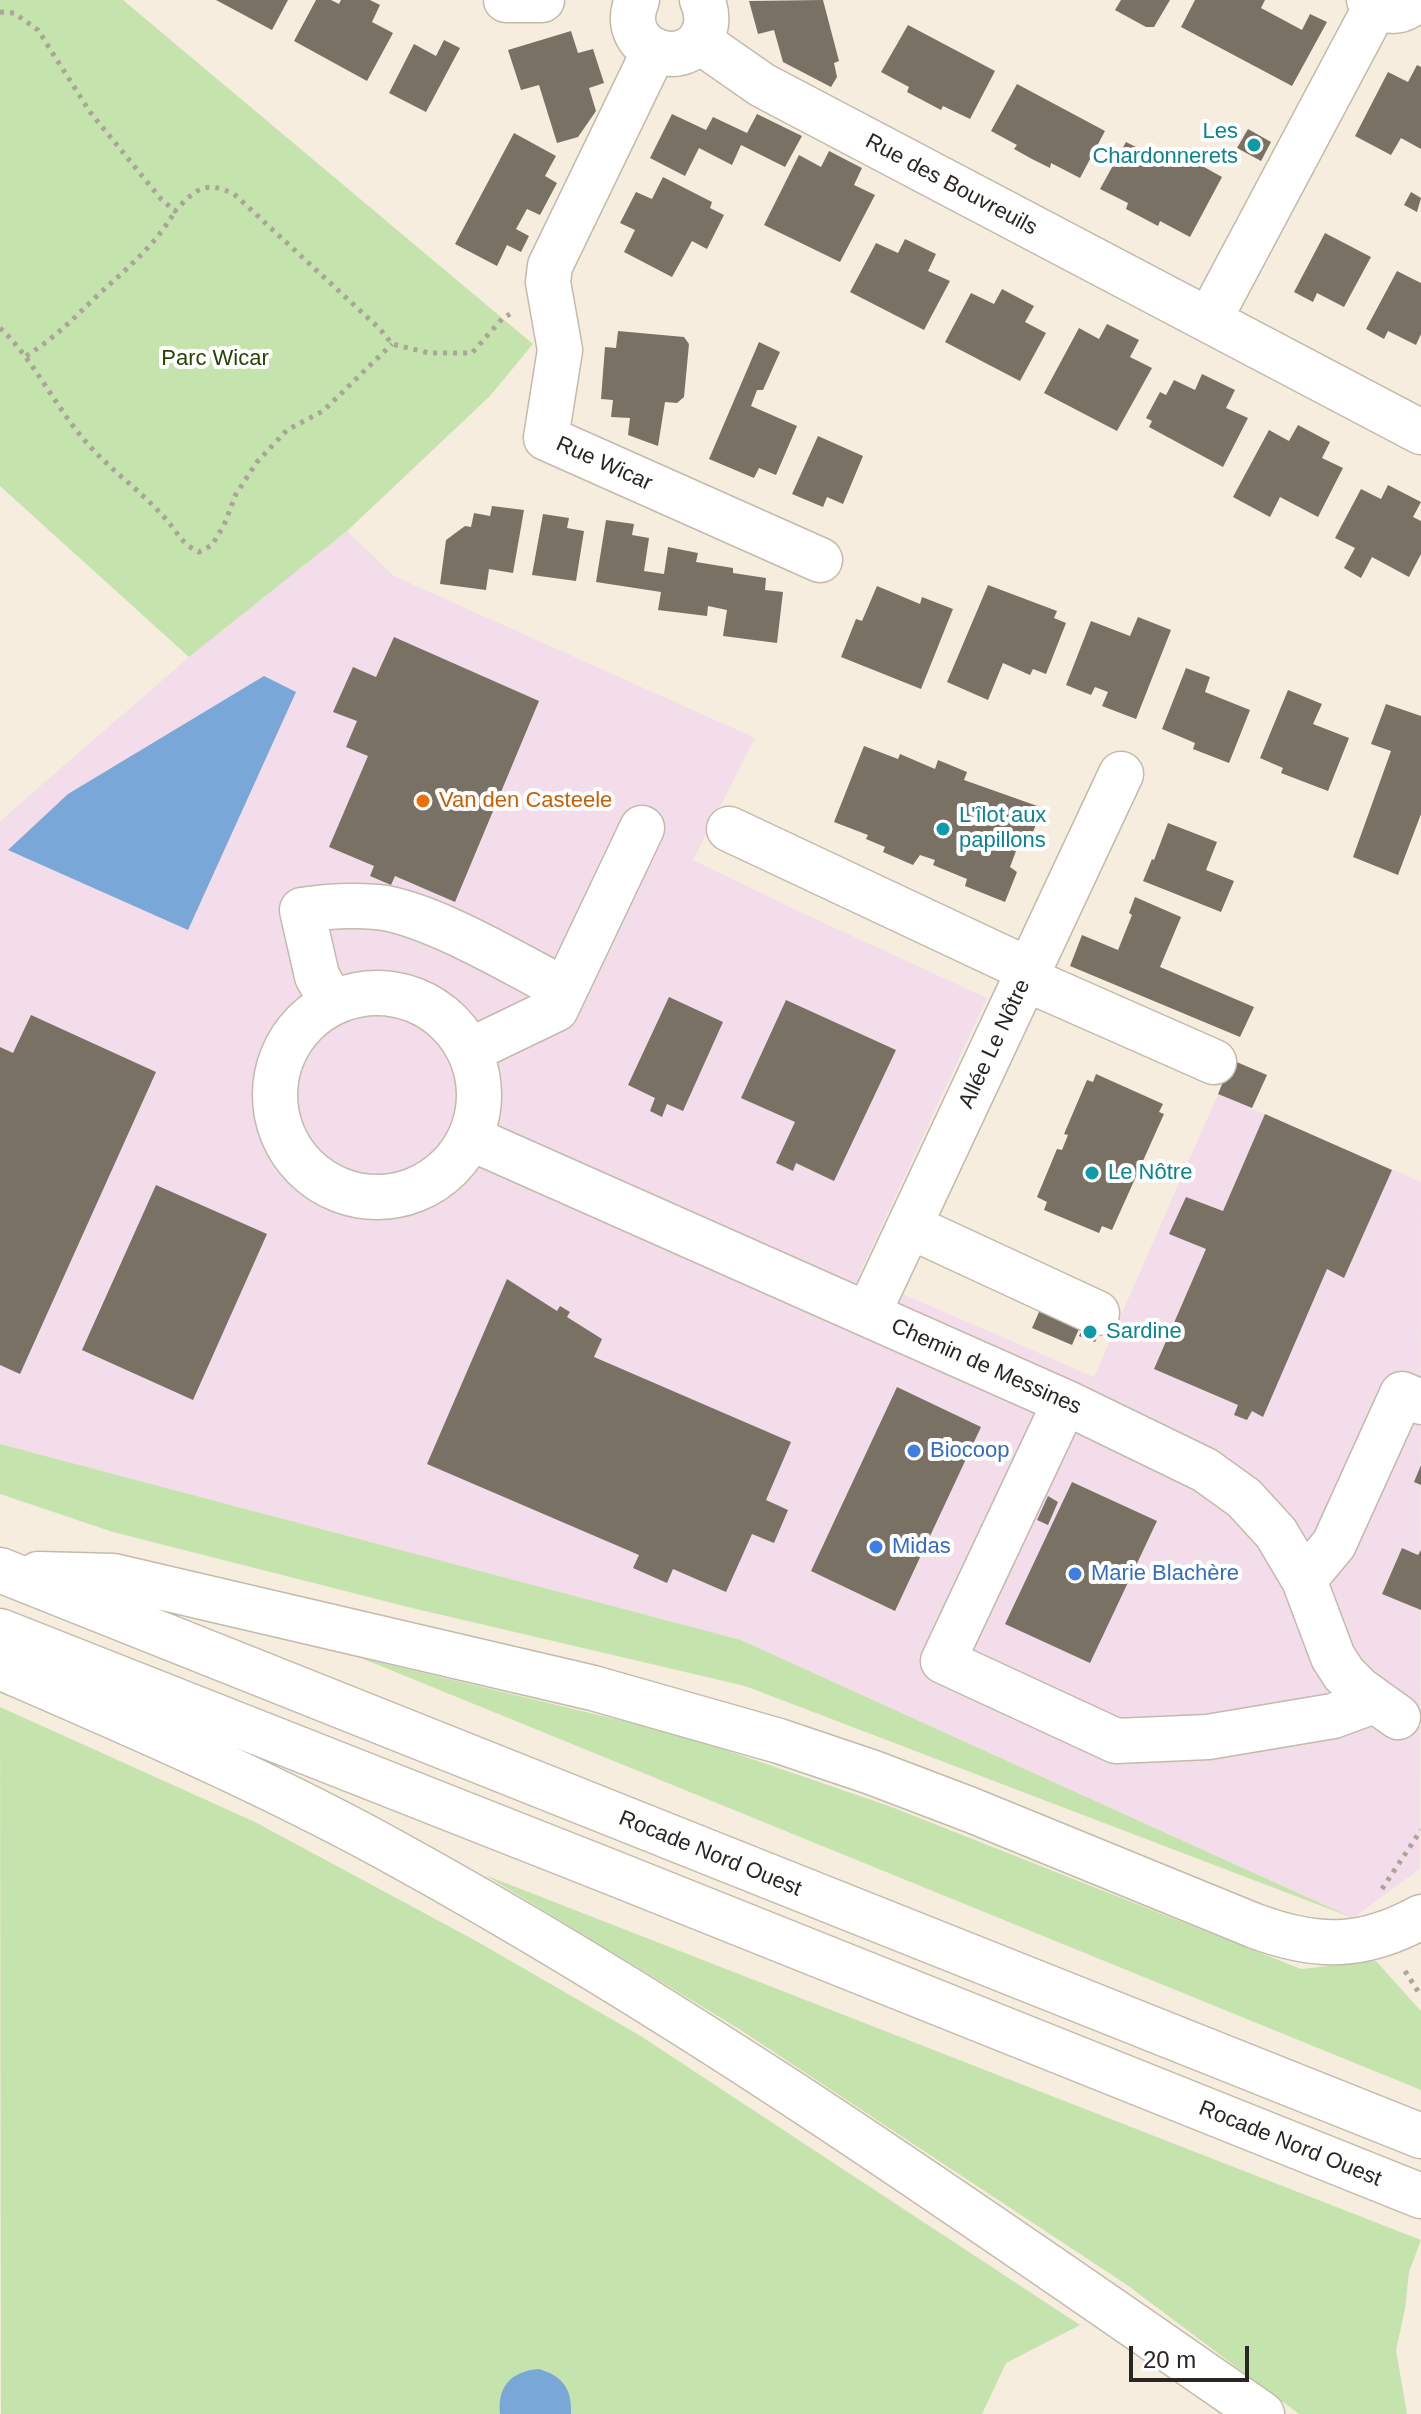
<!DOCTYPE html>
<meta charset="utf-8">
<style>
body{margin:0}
#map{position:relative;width:1421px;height:2414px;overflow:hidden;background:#f6edde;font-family:Helvetica,sans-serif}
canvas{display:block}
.scale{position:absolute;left:1129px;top:2346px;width:120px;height:36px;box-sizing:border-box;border:4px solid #2a2621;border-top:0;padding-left:10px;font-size:24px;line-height:28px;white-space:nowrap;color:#2a2621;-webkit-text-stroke:6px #fff;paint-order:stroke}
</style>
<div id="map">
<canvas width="1421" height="2414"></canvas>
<div class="scale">20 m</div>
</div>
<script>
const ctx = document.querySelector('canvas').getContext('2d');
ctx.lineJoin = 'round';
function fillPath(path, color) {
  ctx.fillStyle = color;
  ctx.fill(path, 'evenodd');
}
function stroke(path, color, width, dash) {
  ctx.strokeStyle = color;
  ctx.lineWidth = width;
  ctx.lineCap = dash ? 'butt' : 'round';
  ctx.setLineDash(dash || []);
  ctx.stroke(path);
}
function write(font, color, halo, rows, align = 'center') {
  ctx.font = font + ' Helvetica,sans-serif';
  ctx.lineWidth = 8;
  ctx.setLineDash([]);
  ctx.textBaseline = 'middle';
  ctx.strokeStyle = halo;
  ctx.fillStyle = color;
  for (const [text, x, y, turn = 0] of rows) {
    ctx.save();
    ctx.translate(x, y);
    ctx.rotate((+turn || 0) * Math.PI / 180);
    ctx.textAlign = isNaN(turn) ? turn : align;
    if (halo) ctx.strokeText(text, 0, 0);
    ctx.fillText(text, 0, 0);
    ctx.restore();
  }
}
fillPath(new Path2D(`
 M347 531 394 576 755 738 693 860 796 910 987 998 859 1275 1094 1377 1218 1094 1421 1182 1420 1869 1353 1918 741 1640 0 1444V821L189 657Z`), '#f3ddea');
fillPath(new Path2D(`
 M0 0H123L533 344 490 396 347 531 189 657 0 486Z
 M0 1444 741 1640 1353 1918 745 1686 408 1607 113 1532 0 1494Z
 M361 1658 682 1735 889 1806 1301 1969 1376 1961 1421 2011V2090Z
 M0 1707 255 1822 478 1942 639 2035 1080 2325 1006 2363 982 2414H1Z
 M485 1875 1421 2240 1409 2272 1405 2309 1396 2350 1407 2414H1299L1127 2285 739 2029Z`), '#c5e4ad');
fillPath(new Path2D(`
 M264 676 296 692 188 930 8 850 68 794Z
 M539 2369C563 2376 572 2389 571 2414H500C497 2386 512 2371 539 2369Z`), '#79a7d8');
fillPath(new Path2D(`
 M216 0H288L272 30Z
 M316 0H331L339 4 341 0H370L380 5 372 22 393 33 367 81 294 41Z
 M823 0 839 61 834 63 837 77 831 87 783 62 774 30 758 34 749 1Z
 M1121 0H1170L1154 27H1146L1115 10Z
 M1195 0H1265L1261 8 1302 30 1310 14 1327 22 1292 86 1181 27Z
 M908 25 995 71 970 119 943 106 941 110 907 92 909 87 881 72Z
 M571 31 578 53 593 49 604 83 589 88 596 111 578 137 557 143 539 85 521 90 508 50Z
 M444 40 460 48 426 112 389 93 414 44 436 56Z
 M1417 65 1421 67V149L1401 138 1391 155 1355 136 1388 72 1408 82Z
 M1017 84 1105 131 1080 178 1051 163 1050 168 1032 159 1014 149 1017 145 991 131Z
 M672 114 706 130 713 117 747 133 757 114 802 136 785 167 741 145 732 165 699 148 685 176 650 158Z
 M1248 129 1271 142 1261 161 1237 148Z
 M514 133 556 156 545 176 557 183 540 215 527 209 516 229 529 236 521 252 507 245 497 266 455 244Z
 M1126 142 1170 164 1177 152 1222 177 1190 237 1160 221 1158 226 1126 209 1128 203 1100 189Z
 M829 151 862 168 854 185 875 195 840 262 764 225 799 155 821 167Z
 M663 177 712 202 710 208 724 215 707 249 692 241 672 277 624 252 635 230 620 223 636 192 652 199Z
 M1411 192 1421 198 1417 212 1404 205Z
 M1325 233 1371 257 1344 307 1317 293 1313 302 1294 292Z
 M905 239 936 254 928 271 950 281 924 330 850 292 876 243 898 253Z
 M1397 271 1421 283V334L1416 345 1388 331 1384 339 1366 329Z
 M1002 289 1034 306 1025 322 1046 333 1020 381 945 342 971 293 994 304Z
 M1107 324 1139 340 1130 357 1152 368 1117 431 1044 393 1079 328 1099 339Z
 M618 331 684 337 689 344 684 397 677 403 665 402 658 446 628 435 630 418 611 417 613 400 601 399 605 347 616 348Z
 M759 342 780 352 763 390H757L751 406 797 426 776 475 759 468 754 478 709 459Z
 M1202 374 1235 390 1226 408 1248 418 1223 467 1149 427 1152 421 1146 418 1160 392 1166 395 1174 380 1195 390Z
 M1298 425 1330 442 1322 458 1343 468 1318 517 1280 497 1270 517 1233 497 1269 430 1289 441Z
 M818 436 863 456 843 504 827 497 823 507 792 494Z
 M1388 485 1421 502 1413 517 1421 521V554L1409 577 1372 557 1361 578 1344 568 1355 548 1335 538 1361 489 1381 499Z
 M492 506 524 510 513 573 489 569 486 590 440 584 446 540 465 526 471 527 474 513 490 516Z
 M543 514 569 518 567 528 584 531 576 581 532 575Z
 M606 520 634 524 632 535 649 538 644 571 664 574 668 547 698 553 696 562 733 568V573L766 578 765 590 783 592 777 643 723 636 727 610 708 606 707 616 658 610 661 592 596 582Z
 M988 585 1057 611 1054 618 1066 623 1046 674 1033 669 1030 675 1003 663 988 700 947 682Z
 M877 586 920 604 922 597 953 609 921 689 841 657 856 619 862 621Z
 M1138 617 1171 630 1136 719 1102 706 1108 692 1095 687 1091 695 1066 685 1091 621 1130 636Z
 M394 637 539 701 455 902 395 876 391 885 370 876 374 866 329 847 368 756 346 747 357 721 333 712 353 667 376 677Z
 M1186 668 1210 677 1205 692 1250 710 1229 763 1193 749 1195 743 1162 729Z
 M1288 690 1322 704 1313 724 1349 738 1328 791 1281 773 1283 768 1260 758Z
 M1386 704 1421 716V814L1398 875 1353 857 1391 751 1371 744Z
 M864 746 898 759 900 754 935 769 938 760 967 772 964 780 1043 808 1027 846 1019 843 1010 867 1017 872 1005 902 965 886 967 879 933 865 935 860 920 855 913 865 883 852 885 847 866 839 868 835 834 822Z
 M1168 823 1217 842 1206 870 1234 881 1221 912 1143 881 1152 859 1154 860Z
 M1135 897 1181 917 1160 967 1254 1007 1240 1037 1070 966 1082 935 1118 950 1132 915 1129 913Z
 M669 997 723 1022 683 1111 667 1104 662 1117 650 1111 655 1098 628 1085Z
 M786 1000 896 1050 834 1181 796 1163 793 1171 776 1163 795 1122 741 1098Z
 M31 1015 156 1072 20 1374 0 1365V1047L13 1053Z
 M1232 1060 1267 1075 1252 1108 1218 1094Z
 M1096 1074 1163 1104 1159 1112 1164 1114 1112 1230 1102 1226 1099 1233 1044 1210 1047 1202 1037 1197 1057 1149 1062 1150 1068 1135 1064 1134 1087 1080 1093 1082Z
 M1265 1114 1392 1170 1344 1278 1327 1269 1263 1417 1252 1411 1247 1420 1234 1415 1238 1405 1154 1369 1206 1249 1169 1234 1186 1197 1223 1211Z
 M156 1185 267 1234 193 1400 82 1350Z
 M507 1279 557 1311 560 1306 570 1312 567 1317 602 1339 594 1357 791 1442 766 1500 788 1510 774 1543 752 1534 726 1592 673 1569 667 1583 633 1568 639 1555 427 1464Z
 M1043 1303 1082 1322 1072 1345 1032 1328Z
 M1086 1322 1102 1328 1095 1342 1079 1336Z
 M897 1387 981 1427 895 1611 811 1571Z
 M1421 1465V1485L1414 1482Z
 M1072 1482 1157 1521 1090 1663 1005 1624Z
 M1048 1496 1058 1502 1048 1525 1037 1520Z
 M1402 1548 1418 1555 1421 1550V1610L1382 1594Z`), '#797164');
const minor = new Path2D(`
 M506 0H542
 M637 0C614 55 697 76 706 24 707 15 706 8 702 0
 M1369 0C1384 14 1401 15 1416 0
 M699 41 762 85 1421 432
 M654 51 550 266 548 282 560 350 546 438 820 560
 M1209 320 1376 6
 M729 829 1029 970
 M1026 979 1214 1062
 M275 1095a102 102 0 1 1 204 0a102 102 0 1 1-204 0Z
 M332 1003 317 976 302 910C327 906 353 905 377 907 429 912 517 965 565 990
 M469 1051 556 1009 642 828
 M470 1138 1065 1402 1205 1470 1244 1498 1276 1533 1304 1580 1333 1657 1344 1674 1359 1689 1398 1717
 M909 1226 1097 1313
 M868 1314 1121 774
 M1065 1402 943 1661 1116 1741 1208 1737 1333 1716 1374 1701
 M1304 1580 1334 1544 1402 1394 1421 1402`);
const highway = new Path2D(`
 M0 1570 1421 2136
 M38 1574 113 1576 593 1688 779 1741 871 1772 971 1810 1255 1926C1317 1949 1363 1949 1421 1917
 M0 1631 611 1872 1421 2196
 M0 1667C131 1724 262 1780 388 1849 693 2016 977 2217 1262 2414`);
stroke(minor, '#c3baab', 47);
stroke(highway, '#c3baab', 47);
stroke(new Path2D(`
 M0 12 14 13 38 30 90 112 161 199 175 211C196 189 205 180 234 194L380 329 392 344 429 353H472L502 319 510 314
 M0 328C33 359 52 401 81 436 106 467 139 489 165 518 177 531 181 544 199 552L212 545 224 525 236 494 257 462 287 430 323 411 392 344
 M26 356C56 337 73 319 98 295 127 268 156 245 175 211
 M1382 1889 1421 1830
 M1405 1971 1421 1996`), '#aba499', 5, [4, 6]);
stroke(minor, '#fff', 44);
stroke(highway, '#fff', 44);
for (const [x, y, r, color] of [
 [1254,145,8,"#0f9aa8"],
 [423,801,8,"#e8710a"],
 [943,829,8,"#0f9aa8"],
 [1092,1173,8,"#0f9aa8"],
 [1090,1332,8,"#0f9aa8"],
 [914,1451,8,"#3f7fe0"],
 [876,1547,8,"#3f7fe0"],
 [1075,1574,8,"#3f7fe0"]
]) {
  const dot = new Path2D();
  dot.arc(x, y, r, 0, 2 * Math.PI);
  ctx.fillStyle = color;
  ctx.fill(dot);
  stroke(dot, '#fff', 3);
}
write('22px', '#0d838f', '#fff', [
 ["Les",1238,132,"right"],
 ["Chardonnerets",1238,157,"right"],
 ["L'îlot aux",959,816],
 ["papillons",959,841],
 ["Le Nôtre",1108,1173],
 ["Sardine",1106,1332]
], 'left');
write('22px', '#2a2621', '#fff', [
 ["Rue des Bouvreuils",951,185,28],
 ["Rue Wicar",604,464,24],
 ["Allée Le Nôtre",995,1044,-65],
 ["Chemin de Messines",986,1367,24],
 ["Rocade Nord Ouest",710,1854,22],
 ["Rocade Nord Ouest",1290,2144,22]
]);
write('22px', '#274302', '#fff', [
 ["Parc Wicar",215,359]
]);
write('22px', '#c56008', '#fff', [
 ["Van den Casteele",439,801]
], 'left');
write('22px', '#366cbe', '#fff', [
 ["Biocoop",930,1451],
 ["Midas",892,1547],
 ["Marie Blachère",1091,1574]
], 'left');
</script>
